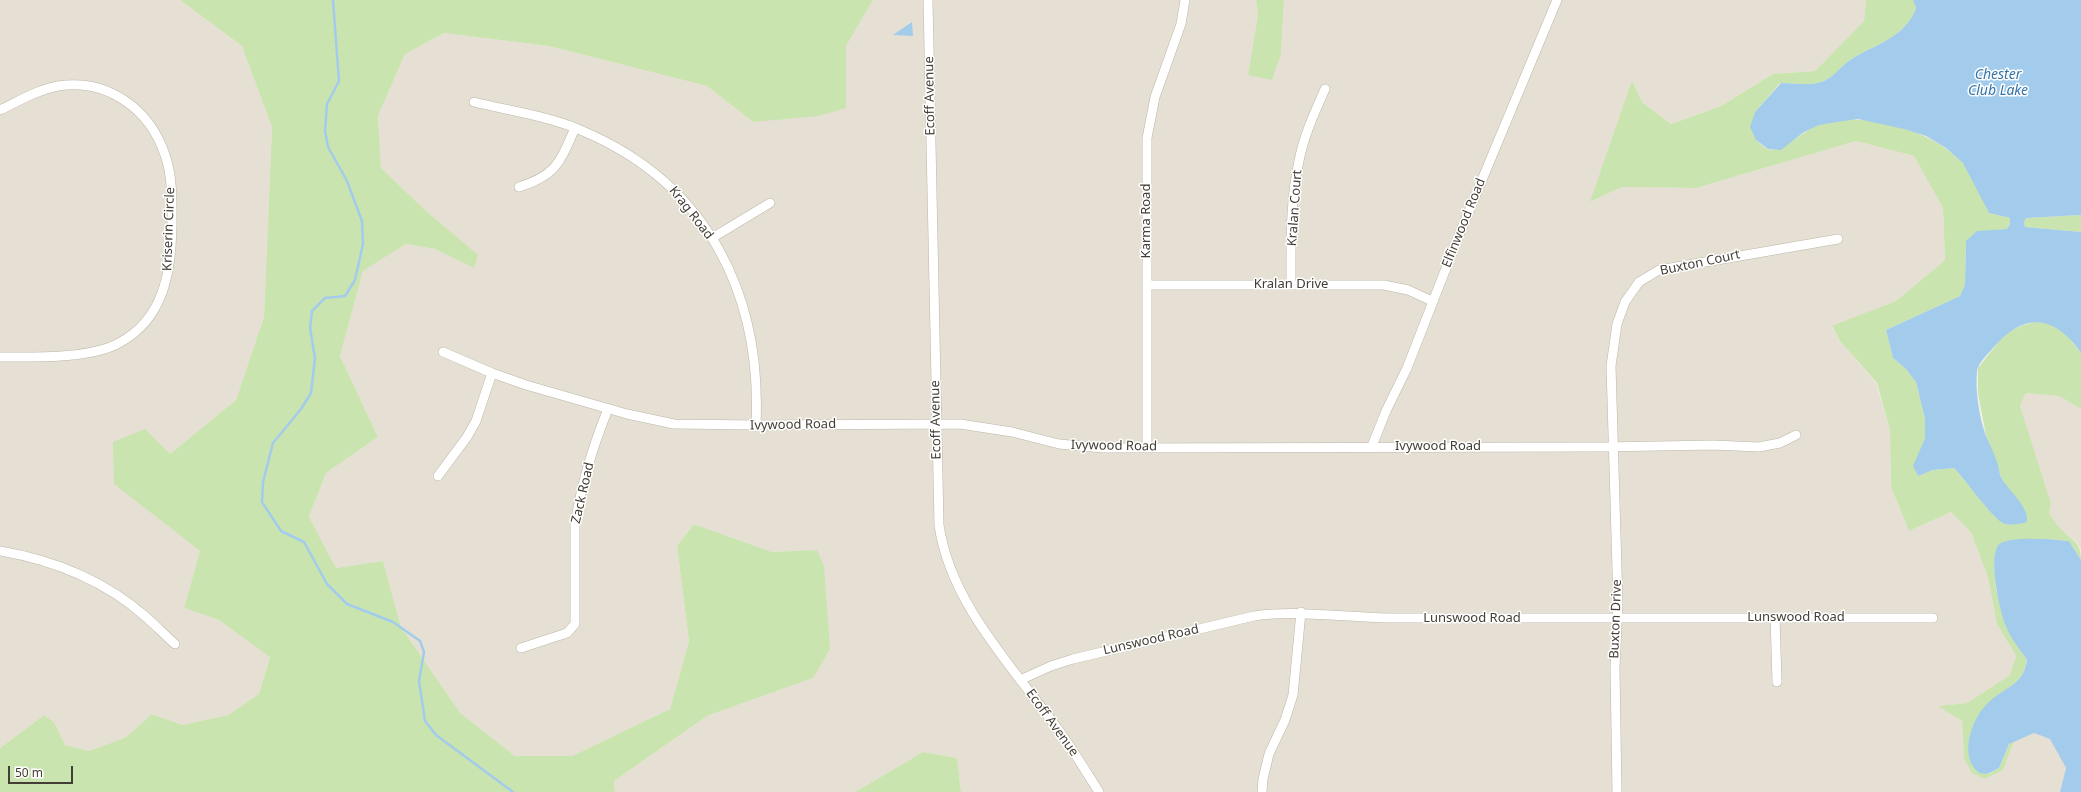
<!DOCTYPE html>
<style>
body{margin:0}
#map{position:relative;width:2081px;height:792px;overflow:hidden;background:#f1eee4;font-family:"Noto Sans",sans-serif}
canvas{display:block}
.scale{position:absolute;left:8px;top:766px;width:65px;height:18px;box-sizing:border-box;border:2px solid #433e35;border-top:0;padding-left:5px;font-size:12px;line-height:14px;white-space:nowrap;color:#433e35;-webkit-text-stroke:3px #fff;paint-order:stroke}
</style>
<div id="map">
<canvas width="2081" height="792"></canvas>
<div class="scale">50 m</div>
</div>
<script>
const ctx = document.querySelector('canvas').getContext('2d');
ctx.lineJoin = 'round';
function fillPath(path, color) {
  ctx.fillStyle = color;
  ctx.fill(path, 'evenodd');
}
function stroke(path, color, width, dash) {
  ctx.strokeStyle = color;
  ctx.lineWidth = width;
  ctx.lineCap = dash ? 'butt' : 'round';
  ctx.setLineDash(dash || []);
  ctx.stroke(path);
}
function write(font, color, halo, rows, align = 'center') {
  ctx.font = font + ' "Noto Sans",sans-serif';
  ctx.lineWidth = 3;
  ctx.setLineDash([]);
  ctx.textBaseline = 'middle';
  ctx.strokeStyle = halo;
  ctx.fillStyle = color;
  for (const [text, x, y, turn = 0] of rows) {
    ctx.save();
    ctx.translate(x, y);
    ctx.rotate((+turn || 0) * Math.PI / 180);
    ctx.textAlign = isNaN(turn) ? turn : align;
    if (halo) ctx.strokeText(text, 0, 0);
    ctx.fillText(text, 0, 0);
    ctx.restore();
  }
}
fillPath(new Path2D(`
 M0 0H180L242 46 272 127 264 317 236 400 170 454 114 483 200 551 184 608 219 620 270 656 259 694 228 715 182 725 152 714 126 737 90 751 65 745 54 722 44 715 0 748Z
 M873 0H1256L1258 14 1248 75 1281 54 1284 0H1866L1864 21 1815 71 1773 74 1721 106 1671 124 1642 102 1632 80 1591 202 1622 187 1696 188 1856 141 1914 156 1943 208 1945 260 1896 301 1832 327 1840 341 1876 383 1890 430 1891 487 1909 531 1951 512 1971 532 1988 577 1997 624 2016 656 2010 675 1967 703 1939 706 1962 721 1964 758 1985 779 2003 770 2014 741 2033 733 2050 738 2066 768 2060 792H961L957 758 923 752 855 792H615L614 781 707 716 813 678 817 550 772 552 694 524 677 546 689 641 670 709 572 756H515L460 714 401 627 383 561 336 568 309 517 326 473 378 437 340 356 363 271 406 244 435 249 474 267 477 255 425 210 381 168 378 116 405 54 444 33 549 46 707 86 753 122 846 108V46Z
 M2026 393 2059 396 2081 409V550L2077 542 2059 528 2049 514 2020 406Z`), '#e5e0d3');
fillPath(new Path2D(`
 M180 0H873L846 46V108L818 116 753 122 707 86 549 46 444 33 405 54 378 116 381 168 425 210 478 255 474 268 435 249 406 244 363 271 340 356 378 437 326 473 309 517 336 568 383 561 401 627 460 713 515 756H572L670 709 689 641 677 546 694 524 772 552 817 550 824 566 830 649 813 678 707 716 614 781 615 792H0V748L44 715 54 722 65 745 90 751 126 737 152 714 182 725 228 715 259 694 270 657 219 620 184 608 200 551 114 484 113 442 145 429 170 454 236 400 264 317 272 127 242 46Z
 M1256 0H1284L1281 54 1272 80 1248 75 1258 14Z
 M1866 0H1913L1916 8C1905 38 1875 44 1850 60 1841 66 1831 80 1821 82 1807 86 1794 83 1780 83L1755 112 1756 140C1760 143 1764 148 1768 149 1783 154 1803 130 1818 125 1862 109 1931 130 1962 162 1973 173 1982 199 1989 213L2010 218V224L2007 229 1996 230 1966 241 1965 285 1960 296 1886 330 1893 358 1906 369 1916 382 1925 419V438L1914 466 1918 476 1933 470 1954 468 1995 517 2004 523H2022V505L2010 493 2001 477 1986 435 1978 393V368L2001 339 2011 331 2023 325 2037 322 2048 323 2064 332 2081 353V409L2059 396 2026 393 2020 406 2051 504 2049 514C2053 518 2055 523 2059 527 2071 541 2081 539 2081 560L2069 541 2047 539 2013 541 1994 564 1996 589 2006 626 2027 660C2024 682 2005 691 1988 703L1989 774 1999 768 2009 744 2014 741 2003 770 1985 779 1972 773 1964 758 1962 721 1938 706 1967 703 2010 675 2016 656 1997 624 1988 577 1971 532 1951 512 1909 531 1891 487 1890 430 1877 383 1840 341 1832 326 1896 301 1945 260 1943 208 1914 156 1856 141 1696 188 1622 187 1590 202 1632 80 1642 102 1671 124 1721 106 1773 74 1815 71 1864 21Z
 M2081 215V232L2025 227 2024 222 2026 218Z
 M923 752 957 758 961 792H855Z`), '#cae4af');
fillPath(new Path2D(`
 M1913 0H2081V215L2026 218 2024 222 2025 227 2081 232V353C2054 314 2024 312 1993 348 1988 354 1978 363 1977 371 1975 391 1979 417 1986 436 1990 445 1994 453 1997 462 1999 467 1999 474 2002 479 2010 492 2029 507 2027 522 2021 524 2012 525 2005 524 1994 521 1965 479 1954 468L1933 470 1918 476 1913 466 1925 438V419L1916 382 1906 369 1893 358 1886 330 1960 296 1965 285 1966 241 1977 231 2007 229 2010 224V218L1989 213 1963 163 1946 148 1926 136 1904 129 1858 119 1837 122 1819 125 1804 132 1781 150 1768 149 1756 140 1750 127 1755 112 1781 83C1794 83 1807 86 1821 82 1831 80 1841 66 1850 60 1875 44 1905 38 1916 8Z
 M912 22 913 36 893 35Z
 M2047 539 2069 541 2081 560V792H2060L2066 768 2050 739 2034 733 2009 744 1999 768C1992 772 1984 777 1977 771 1959 755 1972 718 1987 704 2003 687 2023 687 2027 660 2020 649 2010 638 2006 626 2000 612 1986 551 2001 543 2014 537 2034 539 2047 539Z`), '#a3ccec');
stroke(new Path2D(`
 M333 0 339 81 327 104 325 131 328 147 347 181 362 221 363 244 355 280 345 296 325 298 312 311 310 328 315 358 311 393 301 409 273 443 263 482 262 502 281 531 304 542 327 584 347 604 393 622 420 641 424 652 419 681 425 721 436 735 513 792`), '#a3ccec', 2.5);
const minor = new Path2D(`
 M928 0 939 525C950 603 1013 667 1057 728 1072 748 1085 770 1099 792
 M474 102C510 111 550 116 585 132 708 185 762 295 756 425
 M0 110C19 101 37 90 58 86 107 78 150 109 165 155 173 177 172 203 172 226 171 272 164 319 119 343 90 359 33 357 0 357
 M519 187C557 175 560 162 575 128
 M712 238 770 203
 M1291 283C1291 243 1290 201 1299 161 1304 135 1315 112 1325 89
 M1147 285H1384L1408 290 1432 301
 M443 352 492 373 526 385 627 414 674 424 756 425 960 424 1012 432 1059 444 1103 448 1603 447 1713 445 1759 447 1780 443 1796 435
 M1372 446 1386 411 1407 368 1459 235 1557 0
 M1147 448V138L1155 97 1181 24 1185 0
 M438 476 467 437 476 421 492 373
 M0 551C53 560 105 581 146 617 156 626 165 635 175 644
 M1775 617 1777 682
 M521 648 567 633 575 624V525C581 485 593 446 608 409
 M1020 680 1051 666 1073 659 1254 616C1300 610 1341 617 1388 618H1933
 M1262 792 1263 779 1269 754 1285 720 1293 695 1301 612
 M1617 792 1615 668 1618 603 1611 366 1617 324 1625 302 1639 282 1659 270 1838 239`);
stroke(minor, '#bcb6a8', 10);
stroke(minor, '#fff', 9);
write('13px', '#433e35', '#fff', [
 ["Ecoff Avenue",930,96,-91],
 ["Kralan Court",1295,208,-86],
 ["Krag Road",691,213,52],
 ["Karma Road",1146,221,-90],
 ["Elfinwood Road",1464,223,-68],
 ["Kriserin Circle",169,229,-88],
 ["Buxton Court",1700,263,-12],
 ["Kralan Drive",1291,284],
 ["Ecoff Avenue",936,420,-91],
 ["Ivywood Road",793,425,-1],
 ["Ivywood Road",1114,446,1],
 ["Ivywood Road",1438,446],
 ["Zack Road",583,493,-77],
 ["Lunswood Road",1796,617],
 ["Lunswood Road",1472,618],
 ["Buxton Drive",1616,619,-88],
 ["Lunswood Road",1151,640,-13],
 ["Ecoff Avenue",1052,723,54]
]);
write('italic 14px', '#3374a9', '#fff', [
 ["Chester",1998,75],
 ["Club Lake",1998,91]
]);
</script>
